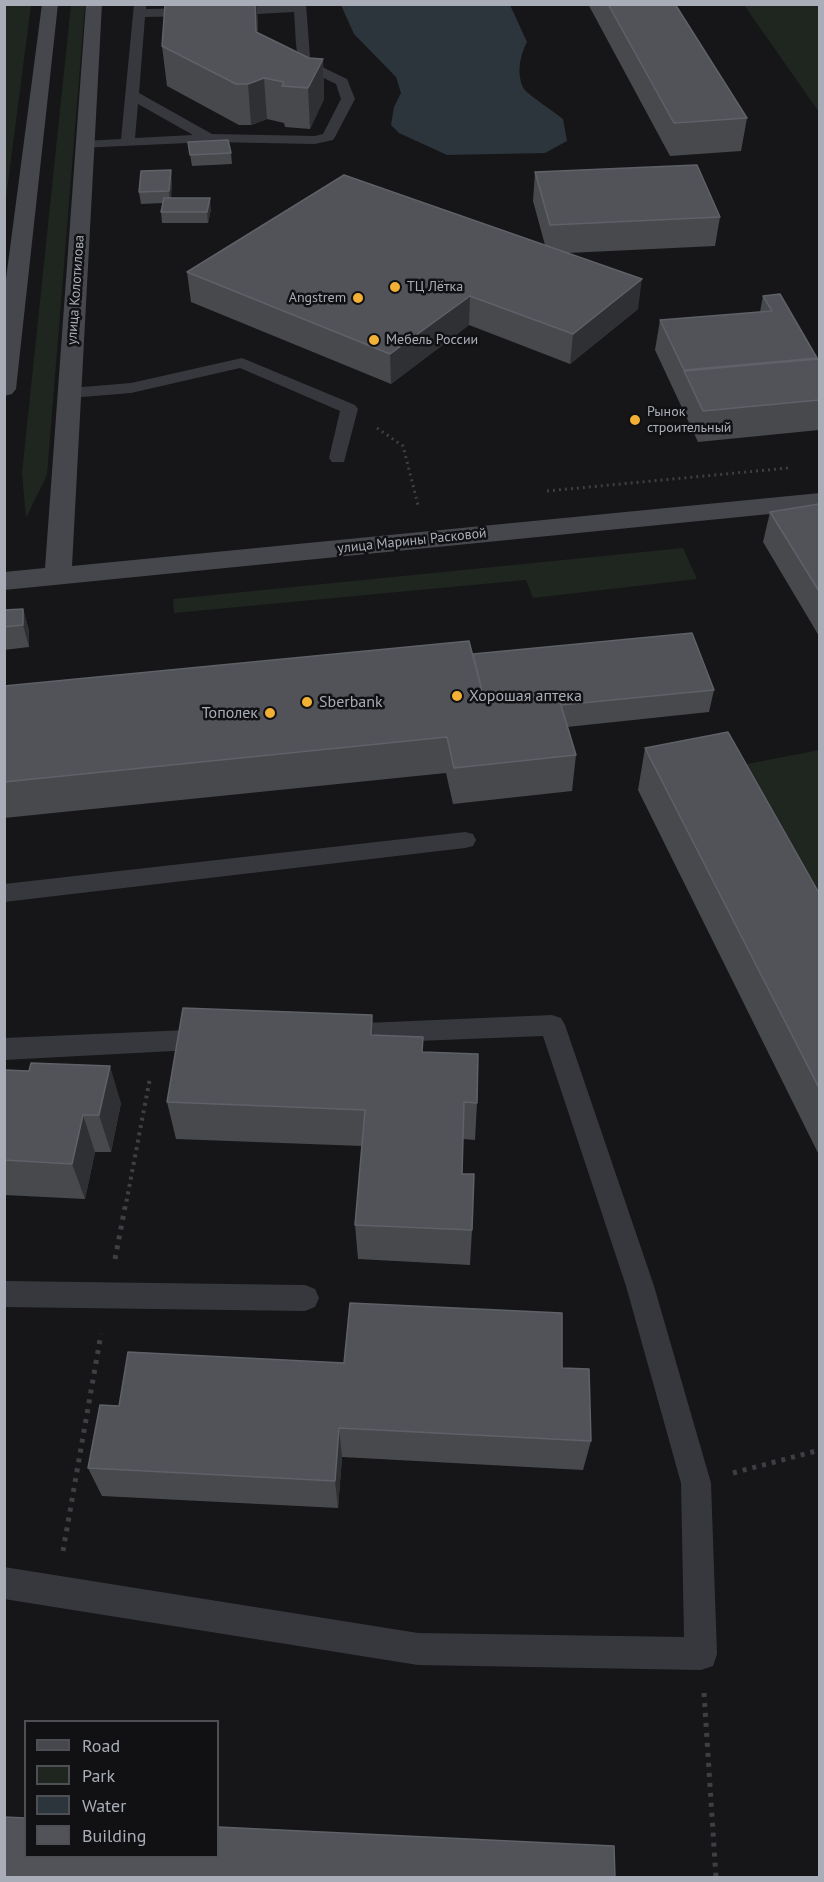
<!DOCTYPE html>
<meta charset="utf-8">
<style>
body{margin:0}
#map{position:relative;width:824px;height:1882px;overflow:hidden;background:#161618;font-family:"PT Sans",sans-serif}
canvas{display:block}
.frame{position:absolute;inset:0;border:6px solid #a8adb8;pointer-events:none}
.legend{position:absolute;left:24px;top:1720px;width:195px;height:138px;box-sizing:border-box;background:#111113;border:2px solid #4d4f55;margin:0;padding:8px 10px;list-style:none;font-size:18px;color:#a8adb8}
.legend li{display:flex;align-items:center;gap:12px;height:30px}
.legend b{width:30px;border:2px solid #4d4f55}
</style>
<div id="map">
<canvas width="824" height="1882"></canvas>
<div class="frame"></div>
<ul class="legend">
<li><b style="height:8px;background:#45474d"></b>Road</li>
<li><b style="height:16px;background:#1e261f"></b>Park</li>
<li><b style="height:16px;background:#2c353c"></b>Water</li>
<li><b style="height:16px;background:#525359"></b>Building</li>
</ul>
</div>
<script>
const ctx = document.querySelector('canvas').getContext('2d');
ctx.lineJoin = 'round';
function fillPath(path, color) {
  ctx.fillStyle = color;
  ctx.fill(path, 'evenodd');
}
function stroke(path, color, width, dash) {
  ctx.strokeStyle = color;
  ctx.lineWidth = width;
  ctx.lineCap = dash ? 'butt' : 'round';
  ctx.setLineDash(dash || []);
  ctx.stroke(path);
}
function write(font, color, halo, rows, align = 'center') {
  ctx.font = font + ' "PT Sans",sans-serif';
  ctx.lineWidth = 5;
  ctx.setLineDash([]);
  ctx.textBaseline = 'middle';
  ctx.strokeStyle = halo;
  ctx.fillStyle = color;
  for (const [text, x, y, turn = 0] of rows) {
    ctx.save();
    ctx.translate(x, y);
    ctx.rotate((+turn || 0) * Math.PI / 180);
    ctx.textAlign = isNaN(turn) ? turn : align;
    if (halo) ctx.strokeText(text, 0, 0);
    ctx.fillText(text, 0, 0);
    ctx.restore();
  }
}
fillPath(new Path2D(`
 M5 4 31 5 5 206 4 5Z
 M71 5H85L47 475 26 518 22 473Z
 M744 5H819V112Z
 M683 548 697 579 533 598 526 580 174 613 173 599Z
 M819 750V932L727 768Z`), '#1e261f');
fillPath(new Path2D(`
 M341 5H510L527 42C520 55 516 75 524 89 527 94 556 113 563 119L567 141 545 153 447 155 399 133 391 125 394 107 401 93 396 77 354 34Z`), '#2c353c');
stroke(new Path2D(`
 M377 428 403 446 418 505 420 504
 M547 491 788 468`), '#3d3f44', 3, [2, 4]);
stroke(new Path2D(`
 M125 1209 150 1078`), '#3d3f44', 4, [3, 4.5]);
stroke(new Path2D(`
 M115 1259 125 1207
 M733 1473 820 1450
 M63 1551 101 1334
 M704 1693 716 1878`), '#3d3f44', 5, [4, 6]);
fillPath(new Path2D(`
 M134 4H146V9L191 8 197 12 191 16 145 17 139 93 212 134 315 136 323 134 341 99 336 84C290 62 298 60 294 12L257 14 251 10 257 6 306 4 310 57 320 66 347 79 355 99 335 137 333 140 315 144 209 142 80 148 78 145 85 141 121 139ZM138 104 193 135 135 138Z
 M242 358 355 405 358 409 344 462H332L329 458 340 411 240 368 131 393 70 398 64 397 61 393 64 389 70 388 131 383Z
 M465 832 473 834 476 840 473 846 465 848 4 902V884Z
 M552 1015 561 1018 565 1025 654 1286 711 1483 717 1654 713 1666 701 1670 418 1665 4 1599V1567L418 1633 684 1637 681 1483 626 1286 543 1036 342 1044 333 1041 329 1034 333 1027 342 1024Z
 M211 1029 220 1032 224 1039 220 1046 211 1049 4 1060V1038Z
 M4 1281 305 1285 315 1289 319 1298 315 1307 305 1311 4 1307Z`), '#37383d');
fillPath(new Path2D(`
 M42 4H58L16 389 12 394 4 396V294Z
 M86 4H102L72 566 820 493V509L4 590V572L45 568Z`), '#45474d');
fillPath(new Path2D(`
 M165 4H257L258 33 309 58 323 59 324 99 310 129 285 127 284 123 267 119 251 125H239L167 86 162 46Z
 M588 4H675L747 118 741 151 670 156Z
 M188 142 231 153 232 164 192 166Z
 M535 172 720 217 715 246 568 253 638 309 570 364 469 325 391 384 191 302 187 272 545 245 533 201Z
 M172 182 171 198 211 209 208 223H162L161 212 163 203 141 204 139 192Z
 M763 296 817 358V359H819V430L698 442 655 350 660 320 760 312Z
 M819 504V636L763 542 770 512Z
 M23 609 29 631V647L4 650V610Z
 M473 654 714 690 709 712 567 727 576 755 572 791 453 804 446 773 4 818V686Z
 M645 748 819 893V1155L638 790Z
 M372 1015 373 1035 423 1052 477 1103 475 1140 463 1139 462 1174 472 1230 470 1265 358 1259 355 1225 362 1146 176 1139 167 1102Z
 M4 1070 121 1103 111 1152H95L85 1199 4 1195Z
 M344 1363 562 1368 591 1441 583 1470 342 1457 338 1508 102 1496 88 1468 119 1406Z`), '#47494d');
fillPath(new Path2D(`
 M255 4H257L259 72 256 32Z
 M323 59 324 99 310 129 308 88Z
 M264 78 267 119 251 125 248 84Z
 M171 170 172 182 170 203 169 191Z
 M210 198 211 209 208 223 207 212Z
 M642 279 638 309 570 364 573 334Z
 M470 296 469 325 391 384 390 354Z
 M23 609 29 631V647L23 625Z
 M372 1015 374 1054 371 1035Z
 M110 1066 121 1103 111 1152 99 1115Z
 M83 1115 95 1152 85 1199 72 1164Z
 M339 1428 342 1457 338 1508 335 1481Z`), '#2f3033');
const building = new Path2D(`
 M165 4H255L256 32 309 58 323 59 308 88 282 86 284 82 264 78 248 84H236L162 46Z
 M608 4H675L747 118 674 123Z
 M228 140 231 153 190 155 188 142Z
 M697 165 720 217 550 225 535 172Z
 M171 170 169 191 139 192 141 171Z
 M344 175 642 279 573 334 470 296 390 354 187 272Z
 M164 198H210L207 212H161Z
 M780 294 817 358 684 370 660 320 772 311 763 296Z
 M819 359V400L703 411 684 371Z
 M819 504V591L770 512Z
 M23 609V625L4 627V610Z
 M692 633 714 690 561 705 557 692 484 699 473 654Z
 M469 641 484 699 557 692 576 755 454 768 447 737 4 782V686Z
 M728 732 819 893V1088L645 748Z
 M183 1008 372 1015 371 1035 423 1037 422 1052 478 1054 477 1103 464 1102 462 1174H474L472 1230 355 1225 365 1110 167 1102Z
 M31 1063 110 1066 99 1115H83L72 1164 4 1160V1070L29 1071Z
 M350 1303 562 1313V1368L589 1369 591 1441 339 1428 335 1481 88 1468 100 1405 119 1406 128 1352 344 1363Z
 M4 1817 26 1818V1857H218V1827L614 1846 615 1878H4Z`);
fillPath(building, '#525359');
stroke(building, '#5f6168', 1.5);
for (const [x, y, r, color] of [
 [395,287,6,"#f2b134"],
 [358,298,6,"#f2b134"],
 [374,340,6,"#f2b134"],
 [635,420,6,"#f2b134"],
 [457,696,6,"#f2b134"],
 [307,702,6,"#f2b134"],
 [270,713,6,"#f2b134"]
]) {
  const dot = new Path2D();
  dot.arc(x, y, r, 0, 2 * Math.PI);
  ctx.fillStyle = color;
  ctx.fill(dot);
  stroke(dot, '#111113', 2);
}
write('14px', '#a8adb8', '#111113', [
 ["ТЦ Лётка",407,287],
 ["Angstrem",346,298,"right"],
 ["Мебель России",386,340],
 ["Рынок",647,412],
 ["строительный",647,428]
], 'left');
write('14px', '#a8adb8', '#111113', [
 ["улица Колотилова",76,290,-86],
 ["улица Марины Расковой",412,541,-6]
]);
write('16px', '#a8adb8', '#111113', [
 ["Хорошая аптека",469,696],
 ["Sberbank",319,702],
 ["Тополек",258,713,"right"]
], 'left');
</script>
